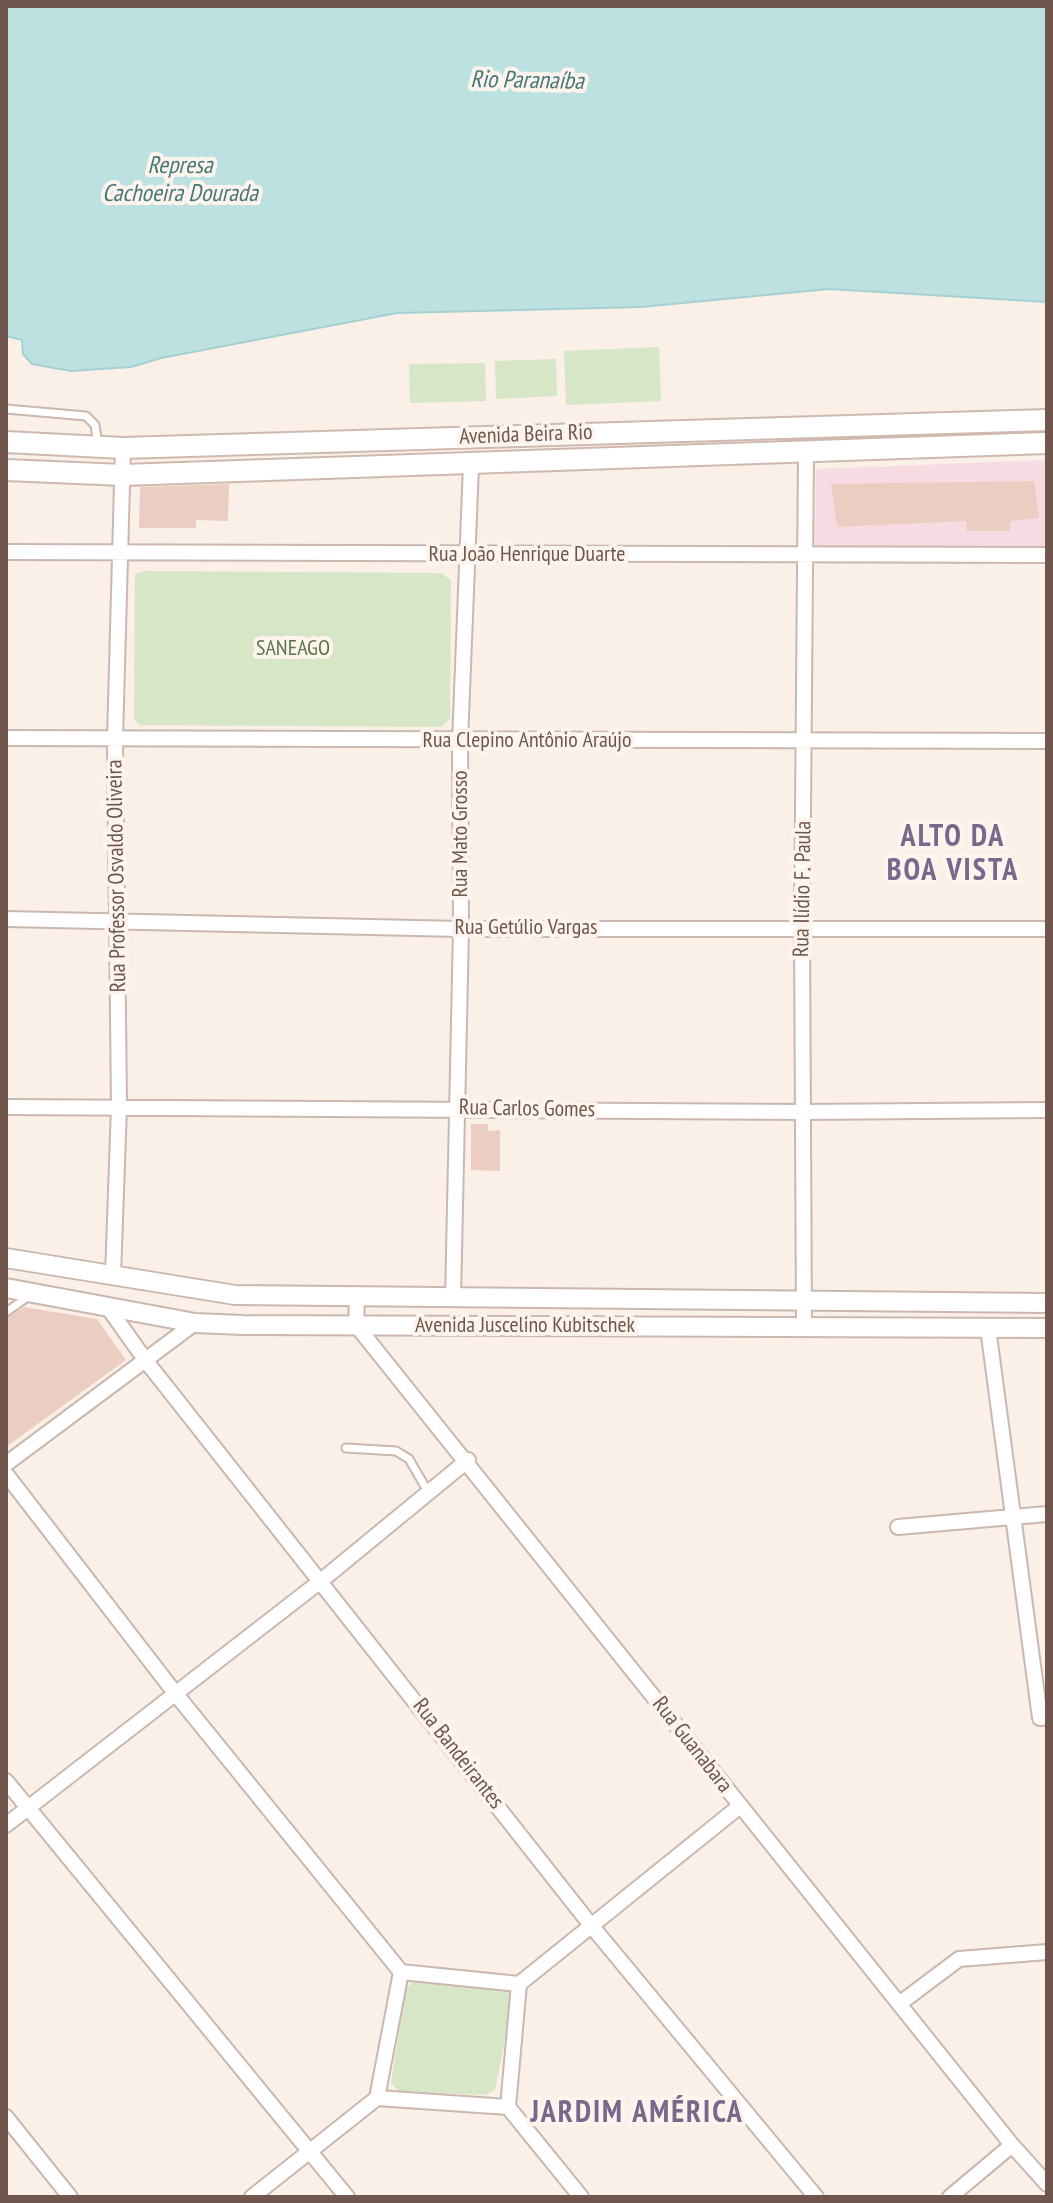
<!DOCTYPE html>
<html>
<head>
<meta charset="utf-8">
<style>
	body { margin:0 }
	#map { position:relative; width:1053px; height:2203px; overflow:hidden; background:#faf0e7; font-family:"PT Sans Narrow",sans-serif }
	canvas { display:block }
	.frame { position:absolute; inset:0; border:8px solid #71564e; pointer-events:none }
</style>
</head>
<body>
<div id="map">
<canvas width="1053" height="2203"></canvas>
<div class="frame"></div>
</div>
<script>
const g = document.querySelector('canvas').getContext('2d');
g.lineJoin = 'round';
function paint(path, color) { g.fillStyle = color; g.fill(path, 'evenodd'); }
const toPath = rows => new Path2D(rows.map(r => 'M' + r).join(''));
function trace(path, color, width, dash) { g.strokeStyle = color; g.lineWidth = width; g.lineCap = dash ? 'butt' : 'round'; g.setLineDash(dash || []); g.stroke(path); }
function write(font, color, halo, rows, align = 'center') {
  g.font = font + ' "PT Sans Narrow",sans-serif'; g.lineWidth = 8; g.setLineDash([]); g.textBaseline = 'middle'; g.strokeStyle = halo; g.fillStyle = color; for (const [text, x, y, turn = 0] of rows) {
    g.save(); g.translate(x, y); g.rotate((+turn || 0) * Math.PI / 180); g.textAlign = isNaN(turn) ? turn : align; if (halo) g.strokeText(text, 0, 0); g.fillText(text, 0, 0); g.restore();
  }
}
paint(toPath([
	[1047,460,1047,547,815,548,816,469]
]), '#f7dbe2');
paint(toPath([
	[659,347,661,401,566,405,564,351],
	[556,359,557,396,496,399,495,361],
	[485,363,486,401,410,403,409,364],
	[145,571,441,573,451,580,450,718,442,727,139,725,134,718,135,574],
	[412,1982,507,1990,513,1998,495,2090,485,2095,398,2091,391,2083,406,1989]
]), '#d7e6c7');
const water = toPath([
	[6,6,1047,6,1047,302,829,289,641,307,397,313,161,358,131,367,71,371,32,364,23,354,22,340,6,336,6,6]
]);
paint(water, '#bde0e1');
trace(water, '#a5d0d2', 2);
paint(toPath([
	[1034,481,1039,518,1010,521,1010,531,967,531,966,521,837,527,831,484],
	[229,484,228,521,196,520,196,528,139,528,140,487],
	[471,1124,488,1124,488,1131,500,1130,500,1171,471,1170],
	[24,1307,97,1319,126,1360,6,1447,6,1318]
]), '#eccdc1');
const service = toPath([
	[6,409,86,416,95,425,98,445],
	[6,1312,29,1296],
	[346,1448,396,1451,409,1459,427,1490]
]);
const minor = toPath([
	[6,552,1047,555],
	[6,738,1047,741],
	[6,919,461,929,1047,929],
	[6,1107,802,1112,1047,1110],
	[113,1276,119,1107,115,739,123,448],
	[357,1298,356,1325,1012,2145,1047,2184],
	[453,1299,461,929,460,742,471,465],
	[107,1306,146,1361,590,1924,816,2197],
	[804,1327,802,928,806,452],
	[988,1328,1040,1718,1047,1717],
	[6,1464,195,1323],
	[6,1474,175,1693,401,1972],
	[898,1527,1047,1514],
	[6,1781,347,2197],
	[6,1825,322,1580,468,1460],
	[401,1972,519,1984,508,2107,377,2098,401,1972],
	[519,1984,740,1806],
	[899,2004,959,1959,1047,1952],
	[508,2107,581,2197],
	[6,2117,70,2197],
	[252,2197,377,2098],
	[950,2197,1012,2145]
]);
const tertiary = toPath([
	[6,1258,235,1295,1047,1303],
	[6,1288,195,1323,243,1325,1047,1328]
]);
const secondary = toPath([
	[6,442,123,448,1047,420],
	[6,470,123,475,1047,443]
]);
trace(service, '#cbb7ae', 11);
trace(minor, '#cbb7ae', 18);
trace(tertiary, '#cbb7ae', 22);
trace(secondary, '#cfb9af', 24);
trace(service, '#fff', 7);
trace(minor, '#fff', 14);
trace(tertiary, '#fff', 18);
trace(secondary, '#fff', 20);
write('22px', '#71564e', '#fdf5ed', [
	["Avenida Beira Rio",526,435,-2],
	["Rua João Henrique Duarte",527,555],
	["Rua Clepino Antônio Araújo",527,741],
	["Rua Mato Grosso",461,834,-90],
	["Rua Professor Osvaldo Oliveira",117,876,-91],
	["Rua Ilídio F. Paula",803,889,-89],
	["Rua Getúlio Vargas",526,928],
	["Rua Carlos Gomes",527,1109,1],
	["Avenida Juscelino Kubitschek",525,1326],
	["Rua Guanabara",692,1745,52],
	["Rua Bandeirantes",458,1754,52]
]);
write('22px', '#5a7547', '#fdf5ed', [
	["SANEAGO",293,649]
]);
write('italic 24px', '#47787b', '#fdf5ed', [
	["Rio Paranaíba",527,81,1],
	["Represa",180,166],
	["Cachoeira Dourada",180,194]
]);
g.letterSpacing = '2px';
write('bold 30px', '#7b668c', '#fdf5ed', [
	["ALTO DA",953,837],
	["BOA VISTA",953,871],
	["JARDIM AMÉRICA",637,2113]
]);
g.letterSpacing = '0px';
</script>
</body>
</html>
